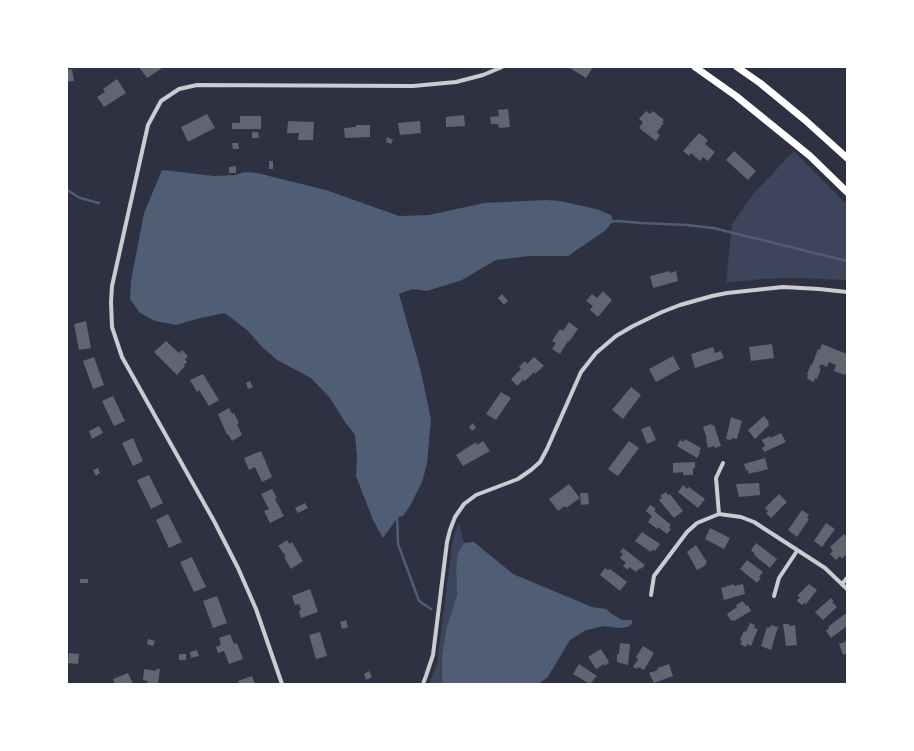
<!DOCTYPE html>
<html>
<head>
<meta charset="utf-8">
<style>
	body { margin:0 }
	#map { position:relative; width:914px; height:751px; overflow:hidden; background:#2d3142; font-family:"Source Sans 3",sans-serif }
	canvas { display:block }
	.frame { position:absolute; inset:0; border:68px solid #fff; pointer-events:none }
</style>
</head>
<body>
<div id="map">
<canvas width="914" height="751"></canvas>
<div class="frame"></div>
</div>
<script>
const g = document.querySelector('canvas').getContext('2d');
g.lineJoin = 'round';
function paint(path, color) { g.fillStyle = color; g.fill(path, 'evenodd'); }
const toPath = rows => new Path2D(rows.map(r => 'M' + r).join(''));
function trace(path, color, width, dash) { g.strokeStyle = color; g.lineWidth = width; g.lineCap = dash ? 'butt' : 'round'; g.setLineDash(dash || []); g.stroke(path); }
paint(toPath([
	[794,151,847,205,847,280,796,278,761,279,726,283,732,224,754,193],
	[459,522,464,543,458,553,456,569,457,595,446,630,442,656,442,684,429,684,437,664,452,545,455,532]
]), '#3c4559');
paint(toPath([
	[162,170,214,176,235,175,245,172,257,173,326,190,399,216,429,215,484,203,545,200,560,201,596,209,611,215,613,221,606,230,568,256,529,256,496,260,462,280,427,291,413,289,399,294,420,368,431,419,427,464,422,482,410,506,403,516,398,517,383,538,373,520,356,476,357,456,355,435,345,422,330,398,311,378,277,360,261,346,248,331,225,313,200,318,176,325,155,321,140,313,130,299,131,281,144,213],
	[474,542,513,574,592,607,606,609,612,614,622,620,632,620,632,624,628,627,621,628,604,626,586,630,570,640,547,678,541,682,540,684,442,684,442,656,446,630,457,595,456,569,458,553,464,543]
]), '#4f5d75');
trace(toPath([
	[67,190,80,198,99,203],
	[610,222,617,221,642,223,687,225,713,228,847,261],
	[397,515,398,544,419,601,431,609]
]), '#4f5d75', 2.5);
paint(toPath([
	[139,67,164,67,147,78],
	[568,67,593,67,586,78],
	[72,69,74,81,67,82,67,70],
	[117,79,126,93,104,107,97,97,105,92,103,89],
	[508,109,510,127,499,128,498,124,491,124,490,117,499,116,498,110],
	[646,111,650,114,653,111,664,120,662,122,664,123,657,132,660,135,656,141,639,128,643,122,639,119],
	[207,114,215,128,188,142,181,127],
	[464,115,465,126,446,127,446,117],
	[240,116,261,116,261,129,232,129,232,123,240,123],
	[288,121,314,122,313,140,298,140,299,133,287,133],
	[420,121,421,133,400,135,398,123],
	[356,125,370,125,370,137,345,138,344,128,356,127],
	[252,132,258,132,259,138,252,138],
	[699,133,708,140,705,144,715,152,708,161,703,157,700,161,691,153,689,156,683,151],
	[387,137,393,140,391,144,386,142],
	[232,143,238,143,239,149,233,149],
	[734,151,756,171,748,180,726,160],
	[269,161,273,161,273,169,269,169],
	[236,166,236,173,229,173,229,167],
	[670,271,670,273,676,271,678,281,653,288,650,276],
	[603,291,612,300,598,317,590,310,593,306,586,301,592,294,597,298],
	[502,294,508,301,504,305,498,298],
	[86,321,91,348,79,350,74,324],
	[569,322,578,329,569,342,568,341,560,354,552,349,556,343,552,341,560,329,563,331],
	[166,341,179,353,182,350,188,356,185,359,187,362,184,365,185,366,177,375,154,352],
	[772,344,774,358,751,361,749,347],
	[822,344,847,354,847,370,845,375,834,371,836,365,829,362,827,367,821,364,819,368,821,369,817,379,815,378,814,382,807,379,808,375,807,374,811,364,812,365,818,349,820,350],
	[713,347,715,353,721,351,724,358,695,368,691,354],
	[673,356,680,369,656,382,649,369],
	[94,357,104,385,93,389,83,361],
	[534,357,544,366,535,374,534,372,525,381,523,380,517,386,511,379,521,369,519,367,525,361,527,364],
	[203,374,219,400,209,406,199,390,197,392,190,380],
	[250,381,253,387,248,389,246,383],
	[631,387,641,395,623,419,612,410],
	[501,392,511,398,496,420,486,414],
	[113,396,125,421,114,426,102,401],
	[229,408,232,414,234,413,239,423,237,424,242,435,232,441,228,434,227,435,218,414],
	[764,416,769,422,768,423,769,425,755,439,748,430],
	[731,417,742,421,737,439,732,438,731,440,726,439],
	[473,423,476,428,472,431,469,427],
	[711,424,712,426,714,425,721,446,715,448,714,446,708,448,706,439,707,439,703,427],
	[99,426,103,433,92,439,89,431],
	[650,426,656,440,647,444,641,429],
	[781,433,786,442,764,452,762,448,765,446,762,440,770,436,770,438],
	[133,438,143,461,133,466,122,443],
	[685,439,701,448,699,452,700,453,697,458,677,446,680,440,683,442],
	[483,441,490,451,463,466,456,455,476,442,477,445],
	[629,441,639,448,618,476,608,469],
	[261,451,272,477,262,482,255,467,249,470,244,458],
	[765,458,768,469,754,473,754,472,749,474,748,470,746,471,744,464],
	[695,462,695,468,693,469,693,475,683,475,683,472,673,473,673,463],
	[98,468,100,473,96,476,93,470],
	[149,475,163,503,151,509,137,480],
	[759,483,760,495,739,497,736,484],
	[569,484,580,498,566,508,565,506,558,511,549,499],
	[683,485,687,489,689,487,705,499,698,508,678,492],
	[272,489,277,498,275,499,284,516,270,523,264,511,269,509,261,494],
	[666,492,668,495,670,494,683,511,674,518,659,500,662,498,660,496],
	[580,493,588,493,589,504,581,505],
	[779,494,787,502,771,518,766,513,768,511,765,508],
	[305,503,308,508,298,513,295,508],
	[650,505,656,509,654,511,671,525,669,528,671,529,667,534,658,527,657,529,648,522,652,516,646,511],
	[802,510,809,515,807,518,809,519,797,537,788,530],
	[168,514,182,542,169,548,156,520],
	[826,523,835,529,822,547,814,541],
	[710,528,730,538,724,549,705,539],
	[642,532,660,544,655,551,653,549,651,552,635,541],
	[844,534,847,537,847,553,842,559,840,556,836,560,830,554,833,551,830,547],
	[287,540,289,544,292,542,303,561,291,569,284,557,286,556,278,546],
	[756,543,777,559,770,568,754,555,755,554,751,550],
	[696,545,707,562,705,564,706,565,697,570,687,552],
	[623,548,645,565,641,569,640,568,636,572,629,567,628,570,623,566,626,563,620,558,623,554,620,552],
	[192,557,206,587,194,592,180,562],
	[747,560,763,572,759,577,761,578,757,583,740,569],
	[605,568,608,570,610,569,627,582,620,591,600,575],
	[80,579,88,579,88,583,80,583],
	[734,584,734,586,743,584,745,594,724,600,721,588],
	[809,584,817,590,806,604,804,603,802,605,797,601,800,597,797,596],
	[310,589,318,612,301,618,299,611,301,610,299,604,295,605,292,596],
	[217,596,227,623,213,628,203,601],
	[831,598,834,601,832,602,837,607,823,620,815,612],
	[743,601,746,606,748,605,751,611,734,621,733,620,731,621,727,614,737,607,736,605],
	[845,614,847,616,847,626,831,638,826,631,829,628,829,626],
	[346,620,348,627,342,629,340,622],
	[750,623,755,625,754,628,758,629,751,646,747,644,746,647,740,644,742,641,740,640,744,631,746,632],
	[783,624,789,624,789,626,795,625,797,645,786,646],
	[771,625,778,627,771,650,761,646,767,627,770,628],
	[320,632,327,656,316,659,309,635],
	[230,634,234,644,237,643,243,659,229,664,224,651,218,653,216,647,221,645,219,638],
	[148,639,155,641,153,646,147,644],
	[847,641,847,653,843,655,839,644],
	[620,643,630,644,628,665,617,662,617,654,619,654],
	[643,646,654,653,644,670,638,667,637,669,633,667,638,659,636,657],
	[601,649,609,662,605,666,604,664,596,669,588,657],
	[197,650,199,656,191,658,190,652],
	[69,653,79,654,78,664,68,663],
	[179,654,186,654,186,660,179,660],
	[579,664,597,676,590,684,573,674],
	[669,664,673,676,654,683,649,673,658,670,657,668],
	[144,669,156,671,156,669,160,669,158,684,147,683,148,681,143,680],
	[369,671,372,677,366,680,364,674],
	[128,673,133,684,115,684,113,679],
	[252,676,255,684,239,684,238,681]
]), '#626471');
trace(toPath([
	[719,514,716,478,723,463],
	[842,584,847,578],
	[651,595,654,576,687,532,697,523,719,514,741,517,754,522,825,568,847,589],
	[774,596,779,578,797,551],
	[282,684,256,609,238,568,214,521,122,357,112,327,111,302,112,286,148,125,161,101,179,89,197,85,413,86,456,82,483,75,502,67],
	[423,684,426,676,433,655,447,542,450,530,455,517,464,504,476,495,518,479,531,470,540,462,547,449,581,372,596,353,616,336,633,326,662,312,680,305,712,296,727,293,783,287,819,289,847,292]
]), '#caccd0', 4);
trace(toPath([
	[695,67,736,96,810,156,847,192],
	[737,67,760,83,805,120,847,158]
]), '#fff', 7);
</script>
</body>
</html>
